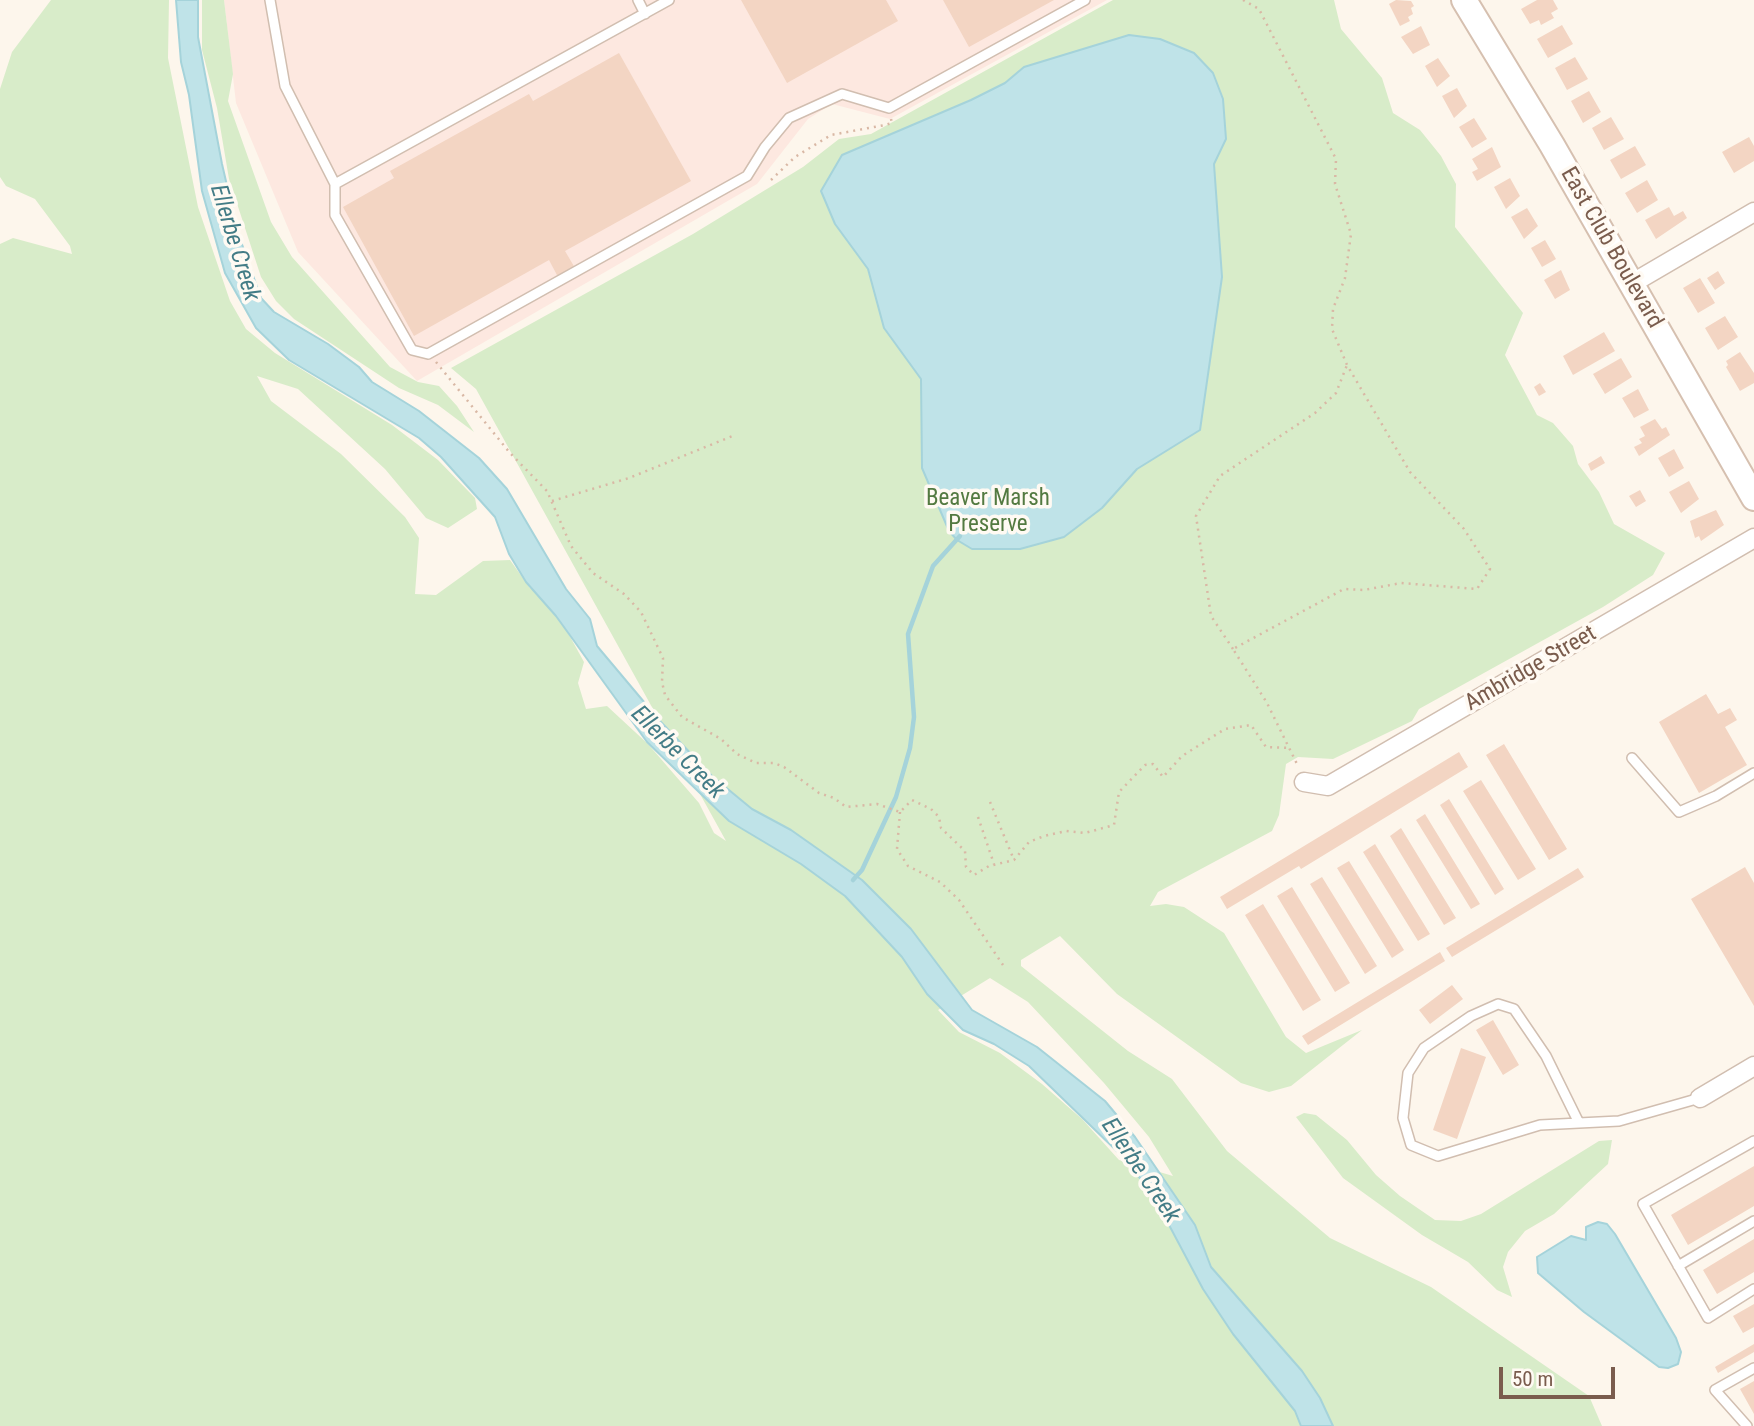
<!DOCTYPE html>
<html>
<head>
<meta charset="utf-8">
<style>
	body { margin:0 }
	#map { position:relative; width:1754px; height:1426px; overflow:hidden; background:#fdf6ec; font-family:"Roboto Condensed",sans-serif }
	canvas { display:block }
	.scale { position:absolute; left:1499px; top:1367px; width:116px; height:32px; box-sizing:border-box; border:4px solid #7a5c4d; border-top:0; padding-left:9px; font-size:21px; line-height:24px; white-space:nowrap; color:#7a5c4d; -webkit-text-stroke:5px #fffaf3; paint-order:stroke }
</style>
</head>
<body>
<div id="map">
<canvas width="1754" height="1426"></canvas>
<div class="scale">50 m</div>
</div>
<script>
const g = document.querySelector('canvas').getContext('2d');
g.lineJoin = 'round';
function paint(path, color) { g.fillStyle = color; g.fill(path, 'evenodd'); }
const toPath = rows => new Path2D(rows.map(r => 'M' + r).join(''));
function trace(path, color, width, dash) { g.strokeStyle = color; g.lineWidth = width; g.lineCap = dash ? 'butt' : 'round'; g.setLineDash(dash || []); g.stroke(path); }
function write(font, color, halo, rows, align = 'center') {
  g.font = font + ' "Roboto Condensed",sans-serif'; g.lineWidth = 7; g.setLineDash([]); g.textBaseline = 'middle'; g.strokeStyle = halo; g.fillStyle = color; for (const [text, x, y, turn = 0] of rows) {
    g.save(); g.translate(x, y); g.rotate((+turn || 0) * Math.PI / 180); g.textAlign = isNaN(turn) ? turn : align; if (halo) g.strokeText(text, 0, 0); g.fillText(text, 0, 0); g.restore();
  }
}
paint(toPath([
	[224,0,1107,0,890,119,832,104,808,119,757,184,417,381,298,252,236,103]
]), '#fde8e0');
paint(toPath([
	[51,0,169,0,168,58,198,207,230,301,246,329,275,353,392,425,438,460,475,498,477,509,448,528,426,518,385,469,298,389,257,376,271,401,341,454,405,517,419,538,415,594,436,595,483,561,510,560,530,588,551,602,584,662,578,683,586,709,607,706,648,744,699,803,714,833,726,841,476,389,451,368,693,234,803,167,839,139,871,134,1113,0,1334,0,1341,29,1382,78,1393,113,1420,130,1441,156,1456,184,1455,227,1523,313,1505,355,1537,415,1553,423,1573,446,1578,464,1599,492,1614,524,1665,553,1653,575,1603,607,1419,709,1412,721,1333,759,1298,757,1286,764,1279,815,1272,831,1158,892,1150,906,1166,904,1184,907,1224,933,1286,1037,1306,1053,1362,1030,1291,1086,1269,1092,1241,1083,1117,994,1060,936,1021,960,1021,966,1128,1051,1172,1079,1227,1151,1330,1238,1431,1287,1589,1396,1602,1426,0,1426,0,244,13,238,72,254,70,246,35,199,6,186,0,177,0,89,12,52],
	[990,978,1028,1002,1104,1083,1149,1137,1173,1176,1119,1160,1082,1119,1042,1084,1000,1053,959,1032,938,1010],
	[202,0,224,0,233,74,228,101,271,222,292,257,390,367,418,382,439,386,457,406,474,432,438,405,399,388,294,319,276,301,261,277,229,179,217,108,202,50],
	[1304,1113,1316,1115,1347,1140,1376,1175,1400,1196,1435,1220,1461,1221,1481,1214,1599,1141,1612,1140,1608,1164,1554,1214,1525,1231,1508,1252,1503,1267,1512,1297,1497,1290,1468,1262,1422,1235,1343,1178,1296,1117]
]), '#d8ecc9');
const water = toPath([
	[176,0,198,0,198,37,222,164,238,233,261,298,274,312,328,344,359,367,372,382,419,411,479,458,507,489,566,589,590,619,597,646,660,721,712,776,752,809,791,830,862,880,911,929,972,1010,1037,1047,1105,1101,1135,1137,1195,1225,1211,1267,1302,1371,1320,1398,1333,1426,1301,1426,1295,1411,1233,1334,1203,1289,1152,1193,1123,1157,1029,1066,994,1044,963,1030,927,994,902,957,845,896,801,864,729,821,647,742,556,616,526,582,509,554,495,517,441,457,419,438,289,360,256,328,225,273,202,191,189,95,181,62,176,0],
	[1129,35,1160,39,1194,53,1213,73,1223,99,1226,139,1214,164,1222,277,1200,430,1137,469,1102,508,1064,537,1020,549,972,549,957,540,949,531,922,468,921,379,884,328,868,269,835,224,821,191,842,155,971,100,1005,83,1024,67,1129,35],
	[1598,1222,1607,1224,1615,1234,1676,1338,1681,1352,1678,1364,1668,1368,1659,1367,1584,1312,1538,1273,1537,1257,1571,1236,1586,1240,1586,1227,1598,1222]
]);
paint(water, '#bfe3e8');
trace(water, '#a5d3da', 2);
trace(toPath([
	[853,880,862,870,896,797,910,748,914,717,908,634,933,566,960,536]
]), '#a5d3da', 4.5);
paint(toPath([
	[741,0,886,0,898,21,787,83],
	[943,0,1054,0,969,47],
	[1396,0,1411,1,1414,6,1411,8,1413,14,1408,17,1410,21,1400,26,1389,4],
	[1537,0,1553,0,1558,9,1551,13,1554,18,1541,25,1539,20,1530,24,1521,9],
	[1562,25,1573,44,1548,58,1537,39],
	[1421,26,1430,45,1413,54,1401,37],
	[619,53,691,181,565,251,575,268,558,277,549,260,414,336,343,207,394,178,390,171,529,94,533,101],
	[1575,57,1588,79,1567,90,1555,68],
	[1438,58,1450,76,1437,87,1425,66],
	[1457,88,1467,106,1454,118,1442,96],
	[1589,91,1601,112,1583,123,1571,101],
	[1611,117,1624,139,1604,150,1592,128],
	[1474,118,1487,139,1472,148,1459,127],
	[1749,137,1754,146,1754,161,1734,173,1722,152],
	[1635,146,1646,165,1621,179,1610,160],
	[1492,147,1501,167,1477,181,1472,172,1478,169,1472,159],
	[1510,178,1520,196,1506,209,1494,187],
	[1647,180,1658,200,1637,213,1625,193],
	[1669,207,1674,216,1683,211,1687,218,1656,239,1645,220],
	[1527,208,1538,226,1524,239,1511,217],
	[1545,240,1556,259,1542,267,1531,248],
	[1561,270,1570,290,1555,299,1544,280],
	[1718,271,1725,283,1715,290,1707,278],
	[1700,278,1715,303,1698,313,1683,288],
	[1725,316,1738,337,1718,350,1705,328],
	[1604,332,1615,351,1573,375,1563,356],
	[1740,352,1754,373,1754,383,1740,391,1726,367,1728,365,1726,361],
	[1621,358,1632,377,1605,394,1593,374],
	[1540,383,1546,392,1539,396,1534,387],
	[1638,389,1649,410,1634,418,1622,398],
	[1655,419,1662,429,1666,427,1670,435,1639,456,1634,447,1642,443,1639,439,1645,436,1640,427],
	[1674,449,1684,468,1669,477,1658,458],
	[1601,456,1605,463,1591,471,1588,464],
	[1689,481,1699,499,1681,513,1669,492],
	[1640,490,1646,501,1636,507,1629,496],
	[1716,510,1724,525,1701,541,1699,536,1695,538,1690,521],
	[1706,694,1718,714,1730,708,1737,720,1725,727,1747,765,1699,793,1659,722],
	[1504,744,1567,849,1549,860,1486,755],
	[1459,752,1468,767,1301,869,1299,866,1227,909,1220,897],
	[1481,780,1536,869,1518,880,1463,791],
	[1449,799,1504,889,1495,895,1440,805],
	[1425,814,1480,904,1471,909,1416,820],
	[1401,828,1456,918,1444,925,1390,836],
	[1375,844,1430,934,1418,941,1363,852],
	[1349,861,1404,950,1392,958,1337,868],
	[1745,867,1754,883,1754,1006,1691,899],
	[1578,868,1584,877,1452,957,1446,948],
	[1322,877,1377,966,1365,974,1310,884],
	[1292,887,1350,983,1335,992,1277,896],
	[1263,904,1321,1000,1303,1011,1245,915],
	[1440,952,1445,961,1308,1045,1302,1036],
	[1452,985,1463,999,1430,1024,1419,1010],
	[1493,1020,1519,1065,1503,1075,1476,1030],
	[1461,1048,1486,1057,1457,1139,1433,1130],
	[1754,1166,1754,1206,1688,1245,1671,1215],
	[1754,1239,1754,1272,1717,1294,1703,1270],
	[1754,1304,1754,1327,1743,1333,1733,1316],
	[1754,1344,1754,1352,1718,1373,1715,1367],
	[1754,1381,1754,1414,1740,1389]
]), '#f3d5c3');
const lane = toPath([
	[270,0,285,86,335,184,669,0],
	[638,0,645,14],
	[335,184,335,215,412,350,428,354,747,176,765,147,789,118,842,94,889,108,1085,0],
	[1632,758,1679,812,1716,796,1754,773],
	[1579,1123,1546,1056,1514,1009,1498,1004,1471,1016,1424,1048,1408,1073,1403,1118,1411,1145,1438,1156,1540,1125,1579,1123,1619,1121,1700,1098],
	[1754,1141,1643,1204,1708,1318,1754,1289],
	[1678,1266,1754,1221],
	[1747,1426,1715,1390,1754,1368]
]);
const street = toPath([
	[1631,284,1754,212],
	[1304,782,1328,786,1754,538],
	[1700,1098,1754,1066]
]);
const secondary = toPath([
	[1464,0,1552,145,1754,498]
]);
trace(lane, '#d1beb0', 12);
trace(street, '#d1beb0', 21);
trace(secondary, '#d6c0b0', 28);
trace(toPath([
	[1243,0,1259,9,1336,159,1335,184,1351,234,1345,278,1333,309,1332,329,1347,365,1410,472,1464,529,1490,569,1477,589,1401,583,1364,590,1344,589,1233,649,1267,703,1298,766],
	[771,180,795,157,831,135,885,125,892,123,891,119],
	[436,362,510,453,547,491,571,546,593,573,624,594,641,612,663,658,662,682,665,695,682,717,721,739,737,754,756,763,774,763,784,767,819,793,834,798,846,807,877,804,900,812,912,800,931,809,939,817,941,828,965,851,966,867,974,875,989,866,1014,860,1029,842,1044,836,1066,831,1085,833,1114,825,1119,792,1145,765,1153,764,1163,777,1182,756,1225,729,1251,725,1266,747,1291,748],
	[552,501,629,478,735,435],
	[1233,649,1211,616,1196,516,1220,476,1315,413,1336,393,1347,365],
	[990,802,1014,860],
	[900,812,897,849,908,866,940,882,959,900,1003,965],
	[978,817,994,864]
]), '#d9b8a5', 2.5, [2, 5]);
trace(lane, '#fff', 9);
trace(street, '#fff', 18);
trace(secondary, '#fff', 24);
write('23px', '#7a5c4d', '#fffaf3', [
	["East Club Boulevard",1611,248,60],
	["Ambridge Street",1531,669,-30]
]);
write('23px', '#537a41', '#fffaf3', [
	["Beaver Marsh",988,499],
	["Preserve",988,525]
]);
write('italic 24px', '#437c86', '#fffaf3', [
	["Ellerbe Creek",234,243,73],
	["Ellerbe Creek",677,753,45],
	["Ellerbe Creek",1140,1171,56]
]);
</script>
</body>
</html>
